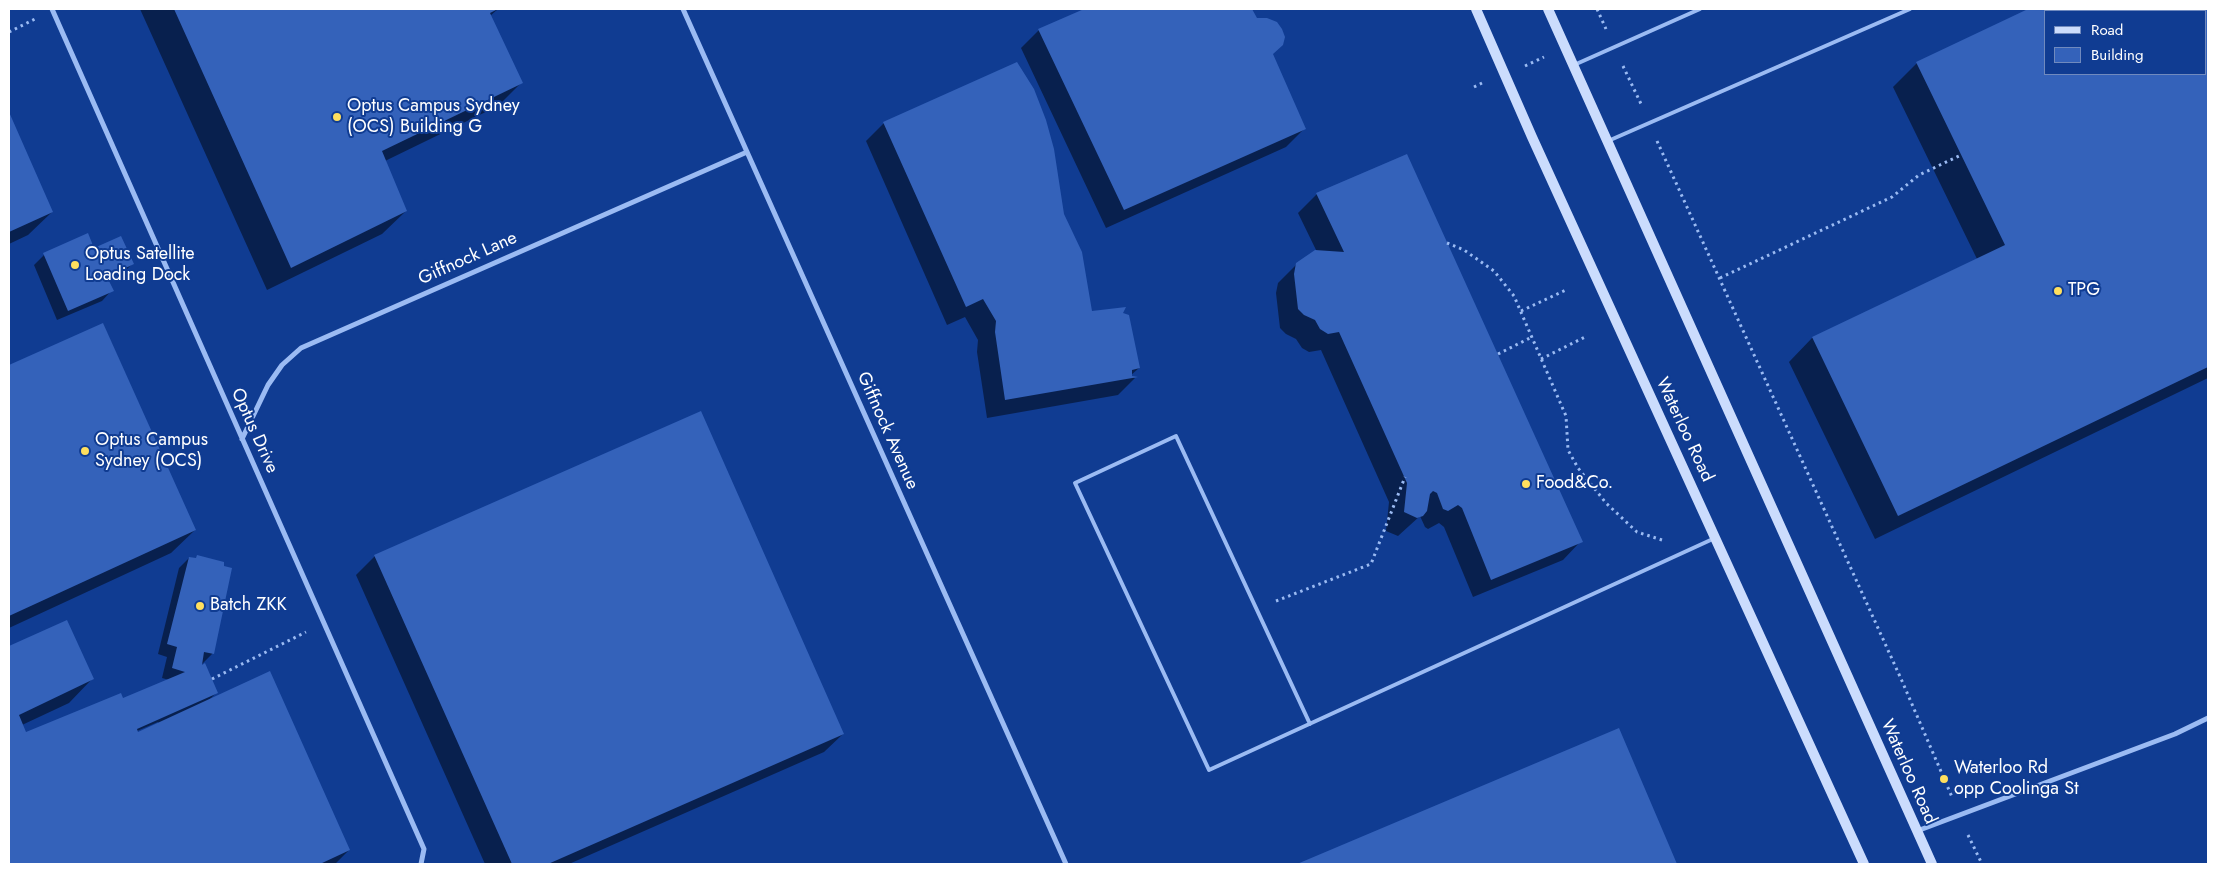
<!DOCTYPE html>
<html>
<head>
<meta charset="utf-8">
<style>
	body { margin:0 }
	#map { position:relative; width:2217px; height:873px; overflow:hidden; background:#103c92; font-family:Jost,sans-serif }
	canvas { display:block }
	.frame { position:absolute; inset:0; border:10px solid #fff; pointer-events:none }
	.legend { position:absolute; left:2044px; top:10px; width:162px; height:65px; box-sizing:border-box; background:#103c92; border:1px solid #708abe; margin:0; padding:6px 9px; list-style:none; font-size:15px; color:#fff }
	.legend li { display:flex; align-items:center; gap:10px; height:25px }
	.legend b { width:25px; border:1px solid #708abe }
</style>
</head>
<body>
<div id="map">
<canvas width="2217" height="873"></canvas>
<div class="frame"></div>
<ul class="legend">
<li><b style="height:6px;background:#cbdcfd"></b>Road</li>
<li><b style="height:14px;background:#3462ba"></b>Building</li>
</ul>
</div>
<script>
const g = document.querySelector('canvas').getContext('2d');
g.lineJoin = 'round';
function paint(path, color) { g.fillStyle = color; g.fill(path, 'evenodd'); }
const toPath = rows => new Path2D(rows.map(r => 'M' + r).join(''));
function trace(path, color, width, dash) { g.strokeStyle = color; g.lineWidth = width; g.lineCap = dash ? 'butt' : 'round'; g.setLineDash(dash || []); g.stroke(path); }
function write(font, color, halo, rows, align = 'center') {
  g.font = font + ' Jost,sans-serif'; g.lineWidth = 4; g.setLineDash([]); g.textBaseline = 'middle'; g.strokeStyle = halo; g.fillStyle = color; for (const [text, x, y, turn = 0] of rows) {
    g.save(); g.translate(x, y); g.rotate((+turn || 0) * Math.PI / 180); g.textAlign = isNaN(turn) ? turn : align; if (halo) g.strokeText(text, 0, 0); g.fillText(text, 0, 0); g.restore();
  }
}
paint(toPath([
	[140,9,498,9,490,16,521,83,498,106,385,161,406,211,382,234,267,290],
	[1087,9,1251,9,1305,128,1286,147,1106,228,1021,48,1039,30],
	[2031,9,2208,9,2208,378,1875,539,1789,362,1812,338,1977,259,1893,87,1917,63],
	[2046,11,2206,11,2206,74,2046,74],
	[9,115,52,212,28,235,9,244],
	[884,123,1063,214,1091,312,1121,314,1139,368,1130,376,1135,378,1118,395,987,418,977,352,978,340,965,317,947,325,866,141],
	[1317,194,1581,541,1563,560,1473,597,1444,527,1439,523,1428,529,1425,527,1420,516,1398,536,1386,531,1389,502,1321,350,1309,352,1302,348,1296,339,1286,334,1280,328,1276,293,1278,283,1297,264,1317,252,1298,213],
	[94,250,132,264,127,269,107,279,112,290,102,301,57,320,34,265,44,255],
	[103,324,195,530,171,553,9,628,9,366],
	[375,556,843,734,824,752,569,864,485,864,356,575],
	[189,558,231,569,212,654,199,667,216,693,208,701,349,850,335,864,9,864,9,647,67,622,92,679,69,703,22,725,25,733,123,701,169,680,162,678,167,657,158,654,179,568],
	[158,722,159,724,138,734,137,731],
	[1619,730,1676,864,1300,864]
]), '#0007');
paint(toPath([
	[174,9,498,9,490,13,523,83,382,151,407,211,291,268],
	[1084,9,1252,9,1257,18,1267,18,1277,22,1282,29,1285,37,1283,45,1273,54,1306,129,1124,210,1038,29],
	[2028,9,2208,9,2208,367,1898,516,1812,337,2005,245,1916,62],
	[2046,11,2206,11,2206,74,2046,74],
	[1017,62,1034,89,1046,120,1054,149,1064,214,1082,252,1092,311,1126,307,1123,313,1129,315,1140,368,1132,370,1132,376,1138,377,1005,400,995,332,996,321,983,299,966,307,883,122],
	[9,112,53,212,9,232],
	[1407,154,1583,542,1491,580,1462,508,1458,505,1448,511,1443,509,1437,493,1433,491,1430,494,1427,511,1423,516,1417,518,1404,512,1407,483,1339,332,1328,334,1320,329,1315,320,1304,315,1298,309,1294,274,1296,263,1315,250,1344,252,1316,193],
	[88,233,94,248,121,236,134,264,107,277,114,291,68,311,43,253],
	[103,323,196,530,9,616,9,365],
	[701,411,844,734,548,864,512,864,374,555],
	[197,555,224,562,224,566,232,568,214,654,204,652,202,665,205,663,218,693,137,729,138,732,270,671,350,850,320,864,9,864,9,646,67,620,94,679,19,715,26,732,121,693,123,698,185,672,172,668,177,647,167,644,189,557,196,558],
	[1619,728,1677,864,1297,864]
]), '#3462ba');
trace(toPath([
	[1597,9,1606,29],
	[9,32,35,19],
	[1525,66,1544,57],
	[1623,66,1642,106],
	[1474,87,1482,83],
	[1657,141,1902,681,1952,797],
	[1447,243,1464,250,1494,271,1514,296,1566,416,1568,450,1578,468,1606,503,1637,532,1662,540],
	[1720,278,1892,197,1919,175,1961,155],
	[1521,311,1566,290],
	[1498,354,1532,337],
	[1541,359,1587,336],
	[1276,601,1371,564,1405,477],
	[212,679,306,632],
	[1968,835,1982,864]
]), '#9bbbf3', 3, [2.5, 4]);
trace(toPath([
	[1574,65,1700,9],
	[1608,141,1910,9],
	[1310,724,1176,436,1075,483,1209,770,1715,538]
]), '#9bbbf3', 4);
trace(toPath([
	[52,9,424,849,421,864],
	[683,9,1066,864],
	[242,439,268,385,282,365,301,348,747,152],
	[1917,831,2175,734,2208,718]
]), '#9bbbf3', 5);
trace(toPath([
	[1476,9,1532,137,1864,864],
	[1548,9,1932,864]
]), '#cbdcfd', 10);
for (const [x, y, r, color] of [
	[337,117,5,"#ffdf5e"],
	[75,265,5,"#ffdf5e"],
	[2058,291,5,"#ffdf5e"],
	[85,451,5,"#ffdf5e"],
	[1526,484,5,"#ffdf5e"],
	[200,606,5,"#ffdf5e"],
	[1944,779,5,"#ffdf5e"]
]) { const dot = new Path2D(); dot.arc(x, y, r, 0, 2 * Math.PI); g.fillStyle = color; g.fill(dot); trace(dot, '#103c92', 2); }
write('18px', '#fff', '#103c92', [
	["Optus Campus Sydney",347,107],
	["(OCS) Building G",347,128],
	["Optus Satellite",85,255],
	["Loading Dock",85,276],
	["TPG",2068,291],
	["Optus Campus",95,441],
	["Sydney (OCS)",95,462],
	["Food&Co.",1536,484],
	["Batch ZKK",210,606],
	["Waterloo Rd",1954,769],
	["opp Coolinga St",1954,790]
], 'left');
write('18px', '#fff', '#103c92', [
	["Giffnock Lane",468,259,-24],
	["Waterloo Road",1684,430,65],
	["Optus Drive",254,431,66],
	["Giffnock Avenue",887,431,66],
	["Waterloo Road",1908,772,66]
]);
</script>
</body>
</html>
